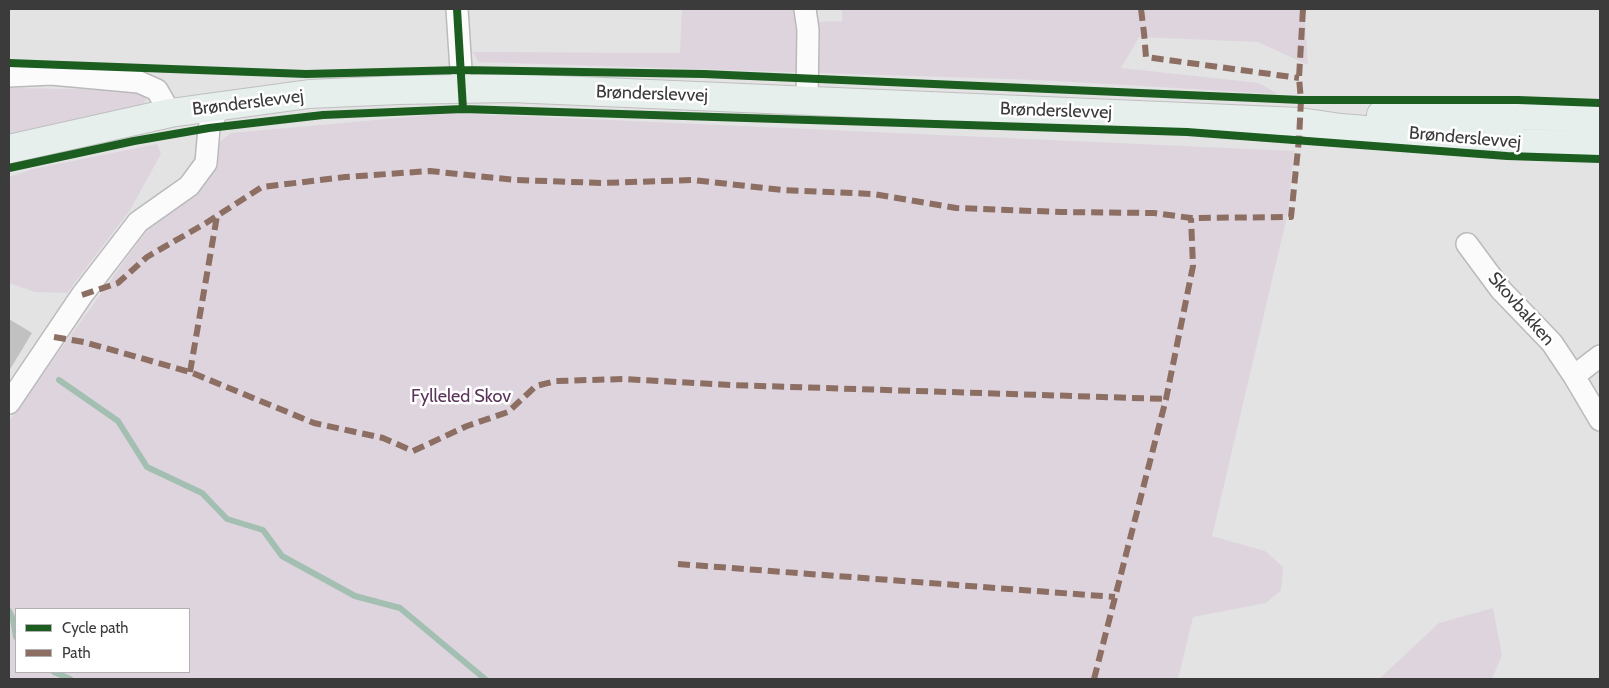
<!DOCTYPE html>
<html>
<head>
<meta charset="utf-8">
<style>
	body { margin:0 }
	#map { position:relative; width:1609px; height:688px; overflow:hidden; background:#e3e3e3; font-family:Cabin,sans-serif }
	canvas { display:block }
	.frame { position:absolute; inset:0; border:10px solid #3c3b3c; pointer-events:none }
	.legend { position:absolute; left:15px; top:608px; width:175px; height:65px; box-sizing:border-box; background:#fff; border:1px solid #b1b1b1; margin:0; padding:6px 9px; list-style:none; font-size:15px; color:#3c3b3c }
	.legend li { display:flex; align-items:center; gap:10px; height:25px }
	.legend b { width:25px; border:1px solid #b1b1b1 }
</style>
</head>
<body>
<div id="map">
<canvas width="1609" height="688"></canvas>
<div class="frame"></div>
<ul class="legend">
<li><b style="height:6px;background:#1b5e20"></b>Cycle path</li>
<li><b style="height:6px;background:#8d6e63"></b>Path</li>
</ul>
</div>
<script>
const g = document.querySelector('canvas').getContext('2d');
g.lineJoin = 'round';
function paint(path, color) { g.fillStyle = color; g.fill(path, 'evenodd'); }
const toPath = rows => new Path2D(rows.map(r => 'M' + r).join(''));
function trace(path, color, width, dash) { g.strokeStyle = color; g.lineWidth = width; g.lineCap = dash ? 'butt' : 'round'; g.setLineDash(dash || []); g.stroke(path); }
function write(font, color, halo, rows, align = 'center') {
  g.font = font + ' Cabin,sans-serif'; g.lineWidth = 5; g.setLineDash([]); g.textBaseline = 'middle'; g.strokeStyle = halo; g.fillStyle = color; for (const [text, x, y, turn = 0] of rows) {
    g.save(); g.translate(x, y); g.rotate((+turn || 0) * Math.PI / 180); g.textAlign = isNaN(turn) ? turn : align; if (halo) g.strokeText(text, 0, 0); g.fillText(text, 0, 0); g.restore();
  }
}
paint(toPath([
	[682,9,796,9,806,22,842,21,842,9,1304,9,1308,65,1258,42,1139,37,1121,68,1259,83,1278,94,1039,80,479,62,472,52,680,53],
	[9,88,140,90,144,93,146,100,143,104,138,107,70,121,9,137],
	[454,113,1294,151,1288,212,1212,536,1265,551,1283,567,1281,590,1266,603,1193,617,1178,679,9,679,9,421,149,227,218,143,231,133],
	[16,609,189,609,189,672,16,672],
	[157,144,161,154,130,210,67,293,35,292,9,283,9,177,33,169],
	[1493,608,1502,655,1492,679,1379,679,1439,623]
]), '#ded4de');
trace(toPath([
	[59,380,118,421,147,467,202,493,227,519,263,530,282,556,355,596,400,608,485,679],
	[9,611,13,619,16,637],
	[54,672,70,679]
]), '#a3bfb2', 6);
paint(toPath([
	[9,319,32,333,9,371]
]), '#c1c1c1');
const minor = toPath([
	[457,9,461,70],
	[805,9,808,30,807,101],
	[9,76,51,74,139,82,157,90,170,113],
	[1467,244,1501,290,1552,343,1574,376,1600,420],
	[1574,376,1600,356],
	[9,403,82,295,138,222,189,186,206,163,209,128,220,106]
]);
const major = toPath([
	[1381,115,1527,115,1600,118],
	[9,149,170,113,309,94,399,90,511,88,1300,122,1341,128,1522,143,1600,146]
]);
trace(minor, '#bababa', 24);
trace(major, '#bfbfbf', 30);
trace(minor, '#fbfbfb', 21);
trace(major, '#e6efec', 28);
trace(toPath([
	[1141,9,1144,33,1146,57,1299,78],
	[82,295,118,283,147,257,206,223,262,187,345,177,430,171,515,180,602,183,693,180,783,190,873,194,956,208,1060,212,1154,213,1191,218,1291,217,1299,139,1301,100,1299,78,1303,9],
	[54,337,84,342,190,372,314,423,383,438,413,451,467,426,508,412,536,386,556,381,624,379,731,385,1166,399],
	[190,372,217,216],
	[678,564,1115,597],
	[1094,679,1166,399,1193,266,1191,218]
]), '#8d6e63', 6, [12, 6]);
trace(toPath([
	[457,9,463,109],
	[9,63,306,74,461,70,704,74,1301,100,1518,100,1600,103],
	[9,168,134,141,209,128,323,115,463,109,1187,132,1507,156,1600,159]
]), '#1b5e20', 8);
write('18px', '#3c3b3c', '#fff', [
	["Brønderslevvej",652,94,2],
	["Brønderslevvej",248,103,-7],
	["Brønderslevvej",1056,111,2],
	["Brønderslevvej",1465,138,5],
	["Skovbakken",1521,309,49]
]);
write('18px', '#5b345b', '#fff', [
	["Fylleled Skov",461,397]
]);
</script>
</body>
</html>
